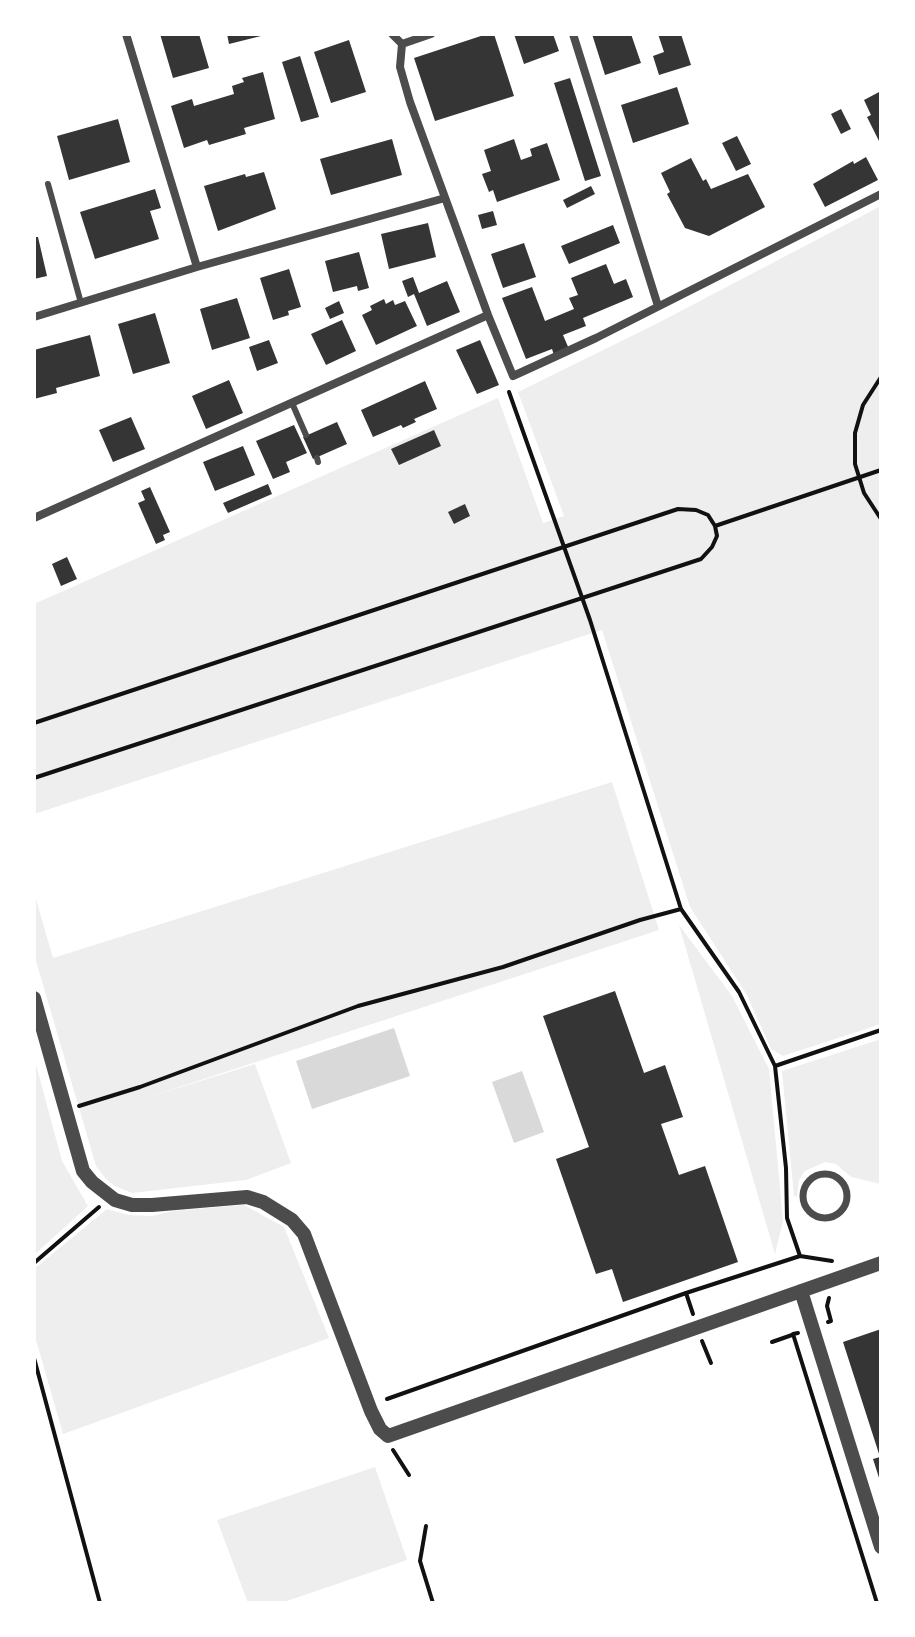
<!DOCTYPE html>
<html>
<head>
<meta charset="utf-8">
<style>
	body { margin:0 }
	#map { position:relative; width:915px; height:1637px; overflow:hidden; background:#fff; font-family:Barlow,sans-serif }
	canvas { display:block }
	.frame { position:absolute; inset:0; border:36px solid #fff; pointer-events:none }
</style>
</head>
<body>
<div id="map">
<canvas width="915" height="1637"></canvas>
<div class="frame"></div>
</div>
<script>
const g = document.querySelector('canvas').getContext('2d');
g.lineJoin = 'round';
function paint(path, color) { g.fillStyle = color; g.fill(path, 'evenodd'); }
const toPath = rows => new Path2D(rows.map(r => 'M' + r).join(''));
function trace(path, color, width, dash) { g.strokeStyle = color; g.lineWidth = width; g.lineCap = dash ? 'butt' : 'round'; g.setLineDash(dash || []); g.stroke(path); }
paint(toPath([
	[881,206,881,1024,783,1056,771,1049,747,995,690,907,602,630,34,814,34,604,498,398,543,523,564,516,518,392,658,323],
	[612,782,659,930,143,1099,255,1064,291,1163,246,1180,132,1193,115,1186,106,1179,96,1166,34,954,34,892,53,958],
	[679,925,732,996,769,1069,783,1221,775,1254],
	[881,1039,881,1184,851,1177,836,1164,825,1162,805,1171,799,1180,797,1197,794,1196,782,1071],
	[34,1057,62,1161,88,1206,34,1255],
	[244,1205,284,1227,329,1338,63,1434,34,1333,34,1269,107,1209,129,1215,152,1216,173,1211],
	[375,1467,407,1560,281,1603,248,1603,217,1520]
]), '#eee');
paint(toPath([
	[394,1028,410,1076,312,1109,296,1061],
	[522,1071,544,1132,514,1143,492,1082]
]), '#d9d9d9');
paint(toPath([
	[160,34,199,34,209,68,173,78],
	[227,34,265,34,265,35,229,44],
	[487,34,494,34,514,96,435,121,414,58],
	[514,34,553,34,559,51,524,64],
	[592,34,631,34,641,63,605,75],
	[658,34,681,34,691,65,659,75,653,56,664,52],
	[349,40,366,92,331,103,314,52],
	[300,56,319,117,301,122,282,62],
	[263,72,275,119,244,128,246,134,209,145,207,140,184,148,171,106,192,99,194,106,234,94,232,86,244,82,242,78],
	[570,78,601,176,585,181,554,83],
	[677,87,689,124,633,143,621,105],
	[881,91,881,145,867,117,871,115,864,100],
	[841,109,851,129,841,134,831,114],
	[118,119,130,162,69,180,57,136],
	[737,136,751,164,736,171,722,143],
	[392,139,402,175,331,195,320,159],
	[514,139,521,160,532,156,530,149,547,143,560,180,497,202,493,190,489,192,482,174,491,171,484,150],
	[866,157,878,180,825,207,813,184,853,161,854,164],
	[691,158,703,181,706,179,711,189,748,174,765,207,709,236,685,228,667,194,670,192,661,173],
	[264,172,276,209,218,231,204,186,245,174,246,177],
	[591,186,595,194,567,208,563,200],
	[155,189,161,208,150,211,159,239,95,259,80,212],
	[493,211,497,225,482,229,478,215],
	[428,223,436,257,389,269,381,234],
	[613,225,620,243,569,264,561,246],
	[34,237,38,237,47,276,34,279],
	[524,243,536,277,503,288,491,254],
	[359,252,369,288,358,291,357,286,333,292,325,261],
	[606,264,614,284,626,279,633,297,583,318,586,326,563,335,569,349,554,355,552,349,526,359,502,298,532,287,545,321,574,309,569,298,578,295,571,278],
	[289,269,301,307,288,311,289,315,273,320,260,278],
	[413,277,419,293,447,281,460,312,427,326,414,294,408,297,402,281],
	[237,298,250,338,212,350,200,309],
	[384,299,386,304,393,300,395,305,405,301,417,326,376,345,362,315,372,310,370,306],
	[339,301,344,313,330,319,325,308],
	[155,313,170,363,133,374,118,324],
	[342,320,356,351,326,365,311,334],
	[90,335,100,376,56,388,57,393,34,399,34,350],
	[269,340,278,363,257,371,249,347],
	[480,340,499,385,477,394,456,350],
	[229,380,243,413,206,429,192,396],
	[425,381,437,409,414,419,416,422,403,428,401,425,373,437,361,410],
	[131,417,145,449,113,462,99,430],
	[337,422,347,444,313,459,303,437],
	[294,425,307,453,286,462,290,472,273,479,256,441],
	[434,430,441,446,399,465,391,449],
	[243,446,255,475,215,491,203,462],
	[268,484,272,494,228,513,223,503],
	[150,487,170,532,163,535,165,540,156,544,138,503,145,500,141,491],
	[465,504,470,516,454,524,448,512],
	[67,557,77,579,61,586,52,564],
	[615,991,644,1073,665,1065,683,1117,661,1124,679,1175,705,1166,738,1262,623,1302,612,1269,596,1274,556,1159,589,1147,543,1016],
	[881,1329,881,1481,880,1481,873,1459,880,1457,843,1342]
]), '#353535');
trace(toPath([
	[881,377,863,405,855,433,855,464,864,493,881,519],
	[509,392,590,620,681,909,739,992,775,1066,786,1168,787,1218,800,1256,832,1261],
	[715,526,881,470],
	[34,723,678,509,696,510,708,515,715,526,717,536,712,547,701,559,34,778],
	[775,1066,881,1030],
	[79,1106,140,1087,358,1006,503,967,640,920,681,909],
	[34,1263,99,1207],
	[686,1293,693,1314],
	[828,1322,831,1321,827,1306,829,1298],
	[798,1333,793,1334,877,1603],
	[702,1341,711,1363],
	[772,1342,792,1335],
	[34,1358,100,1603],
	[387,1399,686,1293,800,1256],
	[393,1450,409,1475],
	[426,1526,420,1561,433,1603]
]), '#111', 4);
trace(toPath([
	[48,184,81,303],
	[292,403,306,435],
	[317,458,318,462]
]), '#4c4c4c', 6);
trace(toPath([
	'803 1196a22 22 0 1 1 44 0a22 22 0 1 1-44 0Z'
]), '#4c4c4c', 7);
trace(toPath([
	[126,34,197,267],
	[392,34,402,44],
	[573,34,658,306],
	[402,44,400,67,410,102,488,315,513,376,596,338,881,194],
	[402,44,431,34],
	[34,317,197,267,445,198],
	[34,518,488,315]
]), '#4c4c4c', 8);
trace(toPath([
	[34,998,83,1171,92,1182,115,1200,132,1205,152,1205,247,1197,263,1202,292,1220,304,1234,371,1411,380,1429,388,1436,881,1263],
	[801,1291,881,1547]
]), '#4c4c4c', 14);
</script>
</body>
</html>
